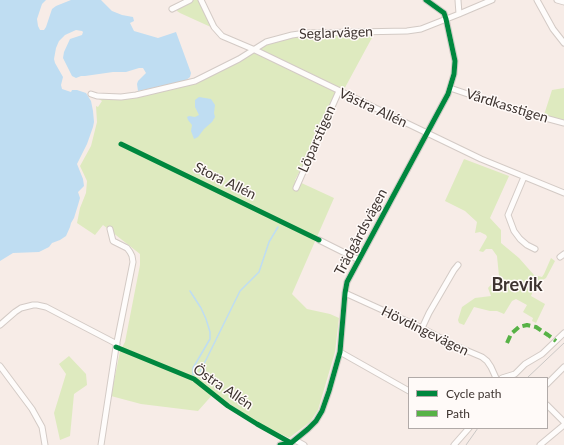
<!DOCTYPE html>
<html>
<head>
<meta charset="utf-8">
<style>
	body { margin:0 }
	#map { position:relative; width:564px; height:445px; overflow:hidden; background:#f7ece7; font-family:Lato,sans-serif }
	canvas { display:block }
	.legend { position:absolute; left:408px; top:377px; width:140px; height:52px; box-sizing:border-box; background:#fffaf8; border:1px solid #b1aaa8; margin:0; padding:5px 7px; list-style:none; font-size:12px; color:#3d332f }
	.legend li { display:flex; align-items:center; gap:8px; height:20px }
	.legend b { width:20px; border:1px solid #b1aaa8 }
</style>
</head>
<body>
<div id="map">
<canvas width="564" height="445"></canvas>
<ul class="legend">
<li><b style="height:5px;background:#00873e"></b>Cycle path</li>
<li><b style="height:5px;background:#57b246"></b>Path</li>
</ul>
</div>
<script>
const g = document.querySelector('canvas').getContext('2d');
g.lineJoin = 'round';
function paint(path, color) { g.fillStyle = color; g.fill(path, 'evenodd'); }
const toPath = rows => new Path2D(rows.map(r => 'M' + r).join(''));
function trace(path, color, width, dash) { g.strokeStyle = color; g.lineWidth = width; g.lineCap = dash ? 'butt' : 'round'; g.setLineDash(dash || []); g.stroke(path); }
function write(font, color, halo, rows, align = 'center') {
  g.font = font + ' Lato,sans-serif'; g.lineWidth = 3; g.setLineDash([]); g.textBaseline = 'middle'; g.strokeStyle = halo; g.fillStyle = color; for (const [text, x, y, turn = 0] of rows) {
    g.save(); g.translate(x, y); g.rotate((+turn || 0) * Math.PI / 180); g.textAlign = isNaN(turn) ? turn : align; if (halo) g.strokeText(text, 0, 0); g.fillText(text, 0, 0); g.restore();
  }
}
paint(toPath([
	[193,0,198,0,199,1,213,28,180,13,177,11,178,7],
	[374,34,295,180,334,198,292,294,307,309,330,314,339,318,335,352,318,410,310,422,289,438,256,422,214,393,198,411,141,404,111,396,120,351,125,342,140,265,140,254,103,225,95,235,77,223,80,208,86,193,87,181,80,166,91,146,97,122,96,106,98,107,102,101,99,99,100,98,131,99,191,85,213,75,240,61,266,44,289,38,308,35],
	[564,88,564,121,544,115,552,90],
	[464,159,509,176,490,218,501,230,501,243,519,258,534,275,542,277,544,274,551,258,555,261,546,278,536,284,531,296,545,304,536,323,532,321,533,318,523,312,527,305,516,299,512,301,504,314,497,311,490,311,474,307,464,325,459,323,458,320,462,307,475,298,491,296,488,288,499,276,497,256,492,249,486,249,483,252,479,251,487,237,486,235,480,232,475,233,477,222,465,211,445,201],
	[69,356,86,374,87,385,74,394,70,436,60,440,54,413,66,374,59,364]
]), '#deeabf');
paint(toPath([
	[0,0,46,0,42,4,37,19,38,26,40,30,44,30,46,27,52,9,56,6,71,0,101,0,112,11,122,15,133,17,134,21,130,23,134,31,158,38,176,32,191,73,190,77,185,81,138,91,137,84,138,81,146,73,143,68,139,68,126,72,113,72,85,76,81,76,76,78,72,76,63,58,64,52,70,39,82,35,83,32,82,31,76,30,65,35,59,41,56,48,54,59,55,63,63,77,61,85,62,89,71,92,72,90,77,90,86,93,91,101,93,111,94,122,93,127,87,144,77,164,83,179,84,186,78,192,80,198,78,205,74,218,71,223,70,227,66,236,60,240,52,243,49,247,39,252,13,253,0,261],
	[199,97,211,99,215,105,214,113,215,117,212,122,204,129,198,137,194,139,191,131,192,125,188,120,187,117,189,116,195,117,199,115,195,107,195,100]
]), '#bfddf2');
trace(toPath([
	[190,291,201,308,206,319,210,332,210,339,193,368,193,375],
	[200,372,240,291,259,272,269,242,278,227]
]), '#bfddf2', 1.5);
const minor = toPath([
	[201,0,214,27,222,36,255,50,481,159,564,193],
	[458,0,459,14],
	[537,0,553,29,564,43],
	[557,0,564,2],
	[172,9,190,0],
	[450,88,512,109,564,123],
	[91,94,97,96,121,97,136,95,195,81,239,59,266,42,292,35,306,33,407,31,421,29,459,14,492,0],
	[524,177,508,215,514,231,520,239,527,245,535,249],
	[296,188,339,91],
	[319,240,359,260],
	[560,257,564,254],
	[345,293,422,328,456,346,482,357,487,361,491,367,496,378],
	[0,325,15,312,21,308,33,305,37,305,46,307,117,344],
	[422,328,429,313,454,270,458,265],
	[340,352,409,391],
	[0,366,32,409,42,427,45,445],
	[502,378,515,374,525,364,542,354,564,333],
	[547,384,564,367],
	[547,405,564,422],
	[295,440,304,445],
	[101,445,116,347,133,262,132,256,130,252,127,248,113,241,110,229],
	[280,445,291,443,308,429,316,421,322,411,329,391,340,352,345,293,347,282,448,94,454,74,455,61,446,19,444,13,426,0],
	[454,445,469,428],
	[540,445,564,425]
]);
trace(minor, '#d3cac5', 7);
trace(minor, '#fefcfb', 5);
trace(toPath([
	[527,378,564,343],
	[466,445,478,428]
]), '#cac7c5', 1);
trace(toPath([
	[507,343,511,334,519,327,527,325,536,327,548,335,556,341]
]), '#57b246', 4, [8, 4]);
trace(toPath([
	[121,144,319,240],
	[116,347,194,379,228,406,257,424,291,443],
	[280,445,291,443,308,429,316,421,322,411,329,391,340,352,345,293,347,282,448,94,454,74,455,61,446,19,444,13,426,0]
]), '#00873e', 5);
write('14px', '#3d332f', '#fffaf8', [
	["Seglarvägen",336,33,-2],
	["Vårdkasstigen",507,106,17],
	["Västra Allén",373,108,25],
	["Löparstigen",317,139,-66],
	["Stora Allén",225,181,26],
	["Trädgårdsvägen",361,232,-62],
	["Hövdingevägen",425,331,26],
	["Östra Allén",223,387,34]
]);
write('bold 18px', '#3d332f', '#fffaf8', [
	["Brevik",517,285]
]);
</script>
</body>
</html>
